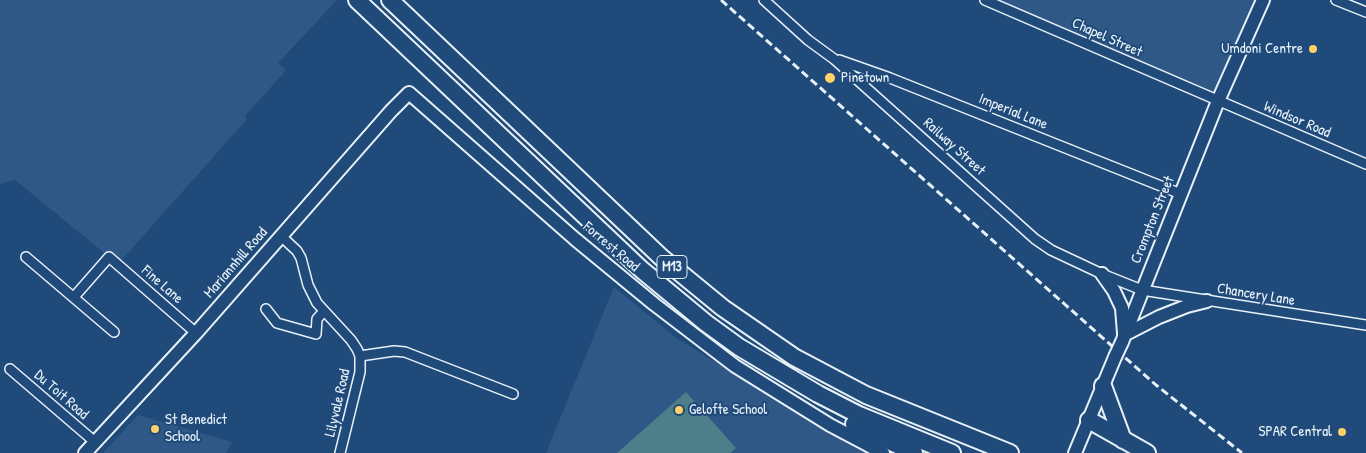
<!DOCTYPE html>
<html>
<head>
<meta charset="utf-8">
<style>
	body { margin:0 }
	canvas { display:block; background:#1f4a7a }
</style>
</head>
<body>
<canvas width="1366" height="453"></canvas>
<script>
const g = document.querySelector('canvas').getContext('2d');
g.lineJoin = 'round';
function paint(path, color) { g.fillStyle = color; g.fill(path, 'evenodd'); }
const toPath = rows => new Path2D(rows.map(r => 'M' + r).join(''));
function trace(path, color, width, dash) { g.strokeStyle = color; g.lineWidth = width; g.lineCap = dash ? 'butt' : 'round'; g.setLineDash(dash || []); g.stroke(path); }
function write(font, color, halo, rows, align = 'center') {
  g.font = font + ' "Patrick Hand",sans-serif'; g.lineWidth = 4; g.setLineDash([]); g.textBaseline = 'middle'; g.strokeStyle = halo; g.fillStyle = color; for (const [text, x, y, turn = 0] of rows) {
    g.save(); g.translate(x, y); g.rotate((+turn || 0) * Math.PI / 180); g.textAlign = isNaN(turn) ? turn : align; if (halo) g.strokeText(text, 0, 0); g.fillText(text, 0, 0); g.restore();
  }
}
paint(toPath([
	[0,0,337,0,278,63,286,70,245,116,247,119,118,264,15,180,0,184],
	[986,0,1263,0,1218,100],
	[614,287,675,337,864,453,546,453],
	[138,415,232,442,226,453,103,453]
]), '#305887');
paint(toPath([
	[686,392,736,448,730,453,617,453]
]), '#4d7f8b');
const street = toPath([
	[764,0,808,40,834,59,1035,239,1051,250,1102,274,1142,290,1366,325],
	[985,0,1366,164],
	[1336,0,1366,12],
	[839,60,890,78,1181,194],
	[281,236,297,251,301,258,308,285,317,303,351,340,357,349,360,356,360,372,340,453],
	[26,257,114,332],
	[74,297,109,257,196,333],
	[266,309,277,323,316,334,317,319,324,311],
	[360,356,394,351,405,352,513,394],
	[10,369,95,442]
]);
const secondary = toPath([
	[1102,274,1114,291,1122,308,1124,333],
	[1124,335,1159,317,1187,306,1207,301],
	[1122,342,1218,101,1263,0],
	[85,453,196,333,391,111,409,93,575,239,654,304,735,366,830,425,883,453],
	[1075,453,1115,357]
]);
const highway = toPath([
	[357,0,642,270,706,323,739,347,818,394,859,415,952,453],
	[390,0,662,258,723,308,794,357,866,395,1010,453],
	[1103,386,1123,440],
	[1089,420,1147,453],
	[854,424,914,453]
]);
trace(street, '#e8f1f8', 12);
trace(secondary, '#e8f1f8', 16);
trace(highway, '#e8f1f8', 20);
trace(street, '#1f4a7a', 9);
trace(secondary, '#1f4a7a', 12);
trace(highway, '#1f4a7a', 16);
trace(toPath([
	[721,0,1156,385,1242,453]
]), '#e8f1f8', 3, [8, 4]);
const secondaryBridge = toPath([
	[1115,357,1122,342]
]);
trace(secondaryBridge, '#e8f1f8', 16, []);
trace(secondaryBridge, '#1f4a7a', 12);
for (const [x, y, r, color] of [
	[1313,49,5,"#ffd166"],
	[830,78,6,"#ffd166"],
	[679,410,5,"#ffd166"],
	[155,429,5,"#ffd166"],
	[1342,432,5,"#ffd166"]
]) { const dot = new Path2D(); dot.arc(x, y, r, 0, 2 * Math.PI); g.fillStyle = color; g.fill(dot); trace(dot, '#1f4a7a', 2); }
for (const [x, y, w] of [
	[672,267,30]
]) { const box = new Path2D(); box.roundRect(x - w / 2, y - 11.5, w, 23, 4); g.fillStyle = '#1f4a7a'; g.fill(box); trace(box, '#e8f1f8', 1); }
write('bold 14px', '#e8f1f8', null, [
	["M13",672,267]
]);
write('15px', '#e8f1f8', '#1f4a7a', [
	["Chapel Street",1107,38,24],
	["Imperial Lane",1013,112,22],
	["Windsor Road",1297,120,23],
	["Railway Street",954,147,42],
	["Crompton Street",1153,220,-68],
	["Forrest Road",611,247,40],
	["Mariannhill Road",236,263,-49],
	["Fine Lane",162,285,41],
	["Chancery Lane",1256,295,9],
	["Du Toit Road",61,395,41],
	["Lilyvale Road",338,403,-77]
]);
write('15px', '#e8f1f8', '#1f4a7a', [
	["Umdoni Centre",1303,49,"right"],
	["Pinetown",841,78],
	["Gelofte School",689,410],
	["St Benedict",165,420],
	["School",165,437],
	["SPAR Central",1332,432,"right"]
], 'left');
</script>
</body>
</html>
